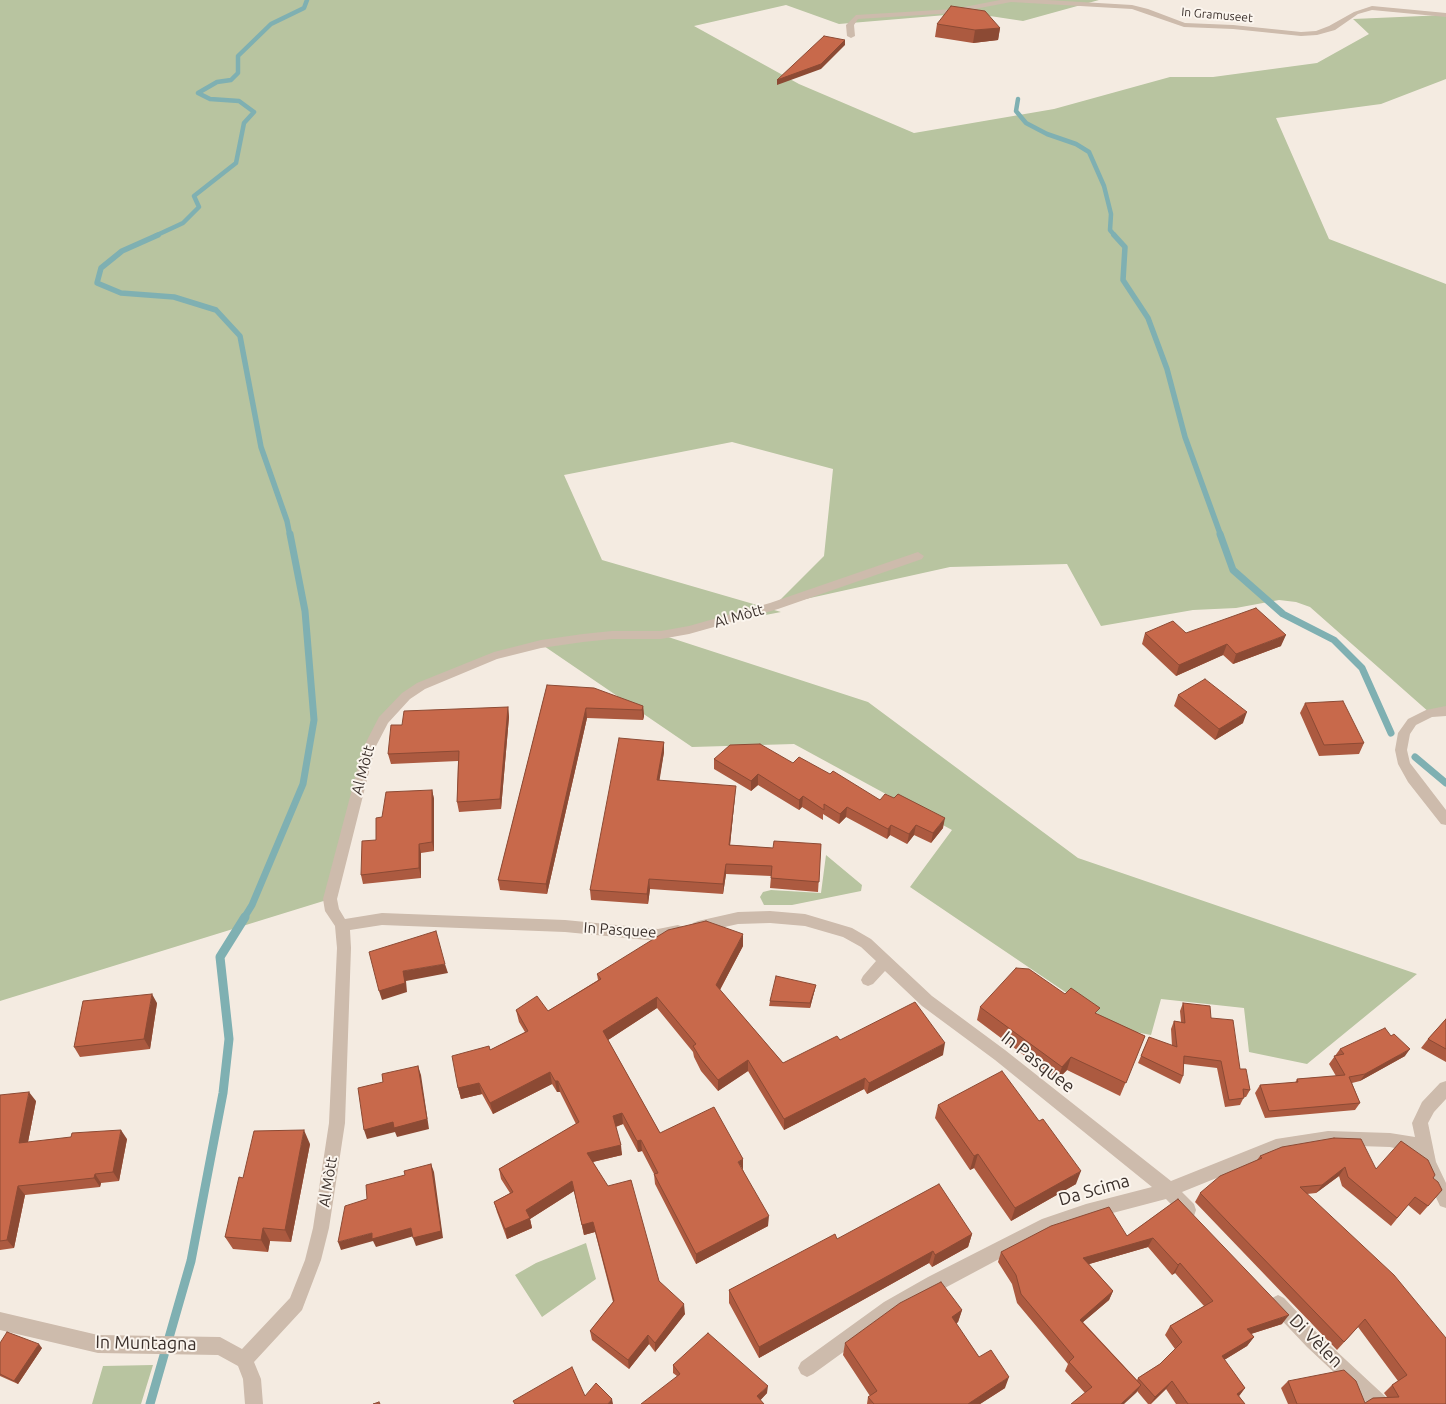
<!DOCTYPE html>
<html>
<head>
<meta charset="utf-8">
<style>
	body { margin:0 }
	canvas { display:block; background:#f4ebe1 }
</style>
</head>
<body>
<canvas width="1446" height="1404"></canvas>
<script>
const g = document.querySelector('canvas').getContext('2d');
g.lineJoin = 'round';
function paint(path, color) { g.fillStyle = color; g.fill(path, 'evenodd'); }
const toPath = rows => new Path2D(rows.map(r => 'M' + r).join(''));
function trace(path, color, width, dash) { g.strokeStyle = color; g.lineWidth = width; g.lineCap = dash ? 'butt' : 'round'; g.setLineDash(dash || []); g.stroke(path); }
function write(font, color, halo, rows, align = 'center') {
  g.font = font + ' Ubuntu,sans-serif'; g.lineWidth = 4; g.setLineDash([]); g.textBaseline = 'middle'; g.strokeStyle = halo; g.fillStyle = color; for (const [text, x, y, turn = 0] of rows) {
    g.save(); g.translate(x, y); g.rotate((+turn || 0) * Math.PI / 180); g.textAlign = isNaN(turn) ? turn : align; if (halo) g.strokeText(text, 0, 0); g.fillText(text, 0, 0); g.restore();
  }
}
paint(toPath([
	[0,0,1099,0,1023,21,970,13,839,24,786,5,694,26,799,84,914,133,1054,109,1170,77,1213,77,1317,63,1369,34,1353,19,1446,15,1446,79,1381,104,1276,118,1329,239,1446,284,1446,711,1430,713,1310,607,1296,602,1279,600,1236,608,1193,610,1101,626,1067,564,950,567,774,606,824,556,833,469,732,442,564,475,602,560,781,612,662,635,868,702,1078,858,1417,974,1307,1064,1249,1052,1244,1008,1161,999,1151,1035,1120,1029,910,887,952,830,794,744,692,747,541,644,434,679,383,720,330,899,0,1001],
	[826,855,862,885,861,891,792,905,764,905,760,897,763,892,771,890,821,893],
	[586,1243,596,1279,542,1317,515,1275,536,1263],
	[153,1365,141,1404,92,1404,103,1366]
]), '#b8c4a0');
trace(toPath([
	[1018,99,1016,111,1026,123,1047,134,1076,144,1089,152,1104,186,1111,214,1110,230,1115,236],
	[155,236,183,223,199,207,194,196,236,163,244,123,254,112,239,101,210,99,198,93,217,82,231,80,238,73,238,56,271,24,304,8,307,0]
]), '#7fb0b2', 4.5);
trace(toPath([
	[158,235,122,251,101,268,97,283,121,293,174,297,216,310,240,336,261,447,287,521,290,536],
	[1114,235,1125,247,1123,280,1148,318,1167,369,1185,437,1221,536]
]), '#7fb0b2', 5.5);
trace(toPath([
	[1220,534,1233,570,1283,614,1334,640,1362,668,1391,733],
	[1415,757,1446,783],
	[244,918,252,905,303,784,314,720,305,611,290,534]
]), '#7fb0b2', 7);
trace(toPath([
	[150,1404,191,1261,223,1093,229,1039,220,957,245,917]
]), '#7fb0b2', 9);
paint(toPath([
	[1000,0,1047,0,1132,5,1148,9,1185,23,1233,25,1301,32,1316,31,1329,26,1354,12,1372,6,1446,13,1446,17,1372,10,1358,14,1335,30,1317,35,1301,36,1233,29,1184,27,1132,9,1011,2,954,13,858,19,854,25,855,36,851,38,847,36,846,25,856,15,954,9,1000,0],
	[918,552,924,556,922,559,778,609,689,634,661,639,612,639,583,642,541,648,497,659,425,689,410,699,388,723,375,748,337,899,339,909,345,919,382,913,565,920,658,929,678,925,683,927,685,931,683,935,658,941,565,932,382,925,350,930,351,948,345,1123,329,1228,321,1260,302,1310,254,1362,261,1379,263,1404,245,1404,243,1379,238,1366,218,1355,98,1353,0,1330,0,1312,98,1335,220,1337,242,1349,290,1298,305,1260,313,1228,329,1123,337,948,335,926,325,911,323,899,363,748,379,717,402,693,417,683,494,652,541,640,583,634,612,631,661,631,689,626,770,603,918,552],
	[1446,706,1446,716,1432,717,1416,725,1410,734,1407,750,1410,763,1446,810,1446,825,1441,824,1408,782,1398,764,1395,750,1398,733,1408,719,1426,710,1446,706],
	[770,911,805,914,852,928,871,939,932,996,1005,1050,1171,1181,1276,1139,1328,1131,1390,1133,1415,1137,1412,1123,1422,1102,1440,1083,1446,1081,1446,1099,1434,1112,1428,1123,1436,1162,1446,1183,1446,1208,1440,1206,1420,1163,1418,1153,1390,1147,1328,1145,1276,1154,1182,1192,1194,1204,1196,1210,1194,1216,1188,1218,1182,1216,1166,1199,1086,1220,1046,1234,896,1314,813,1374,807,1377,801,1374,798,1368,801,1362,884,1302,928,1277,1042,1219,1086,1204,1152,1187,995,1060,922,1006,885,971,873,984,868,986,863,984,861,980,863,976,876,961,861,947,843,937,805,926,770,923,738,924,698,933,693,931,691,927,693,923,698,921,738,912,770,911],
	[1278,1295,1284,1298,1319,1335,1387,1398,1390,1404,1368,1404,1307,1347,1272,1310,1269,1304,1272,1298,1278,1295]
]), '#cdbbac');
paint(toPath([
	[937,24,1000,28,998,40,973,43,935,37],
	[1145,633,1186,633,1281,646,1233,664,1223,655,1176,676,1142,644],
	[547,685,643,706,644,716,643,720,587,718,547,894,500,890,498,880],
	[1178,695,1243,723,1215,740,1174,706],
	[1305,703,1364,743,1359,754,1319,756,1300,713],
	[508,707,509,717,501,809,459,812,457,802,458,761,391,764,388,754,402,725],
	[664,742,664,752,659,780,735,796,730,845,773,848,821,844,818,892,770,888,771,876,726,874,723,894,650,889,648,904,591,900,590,890],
	[714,759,793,763,880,800,943,828,931,843,914,835,907,844,890,835,887,839,846,817,839,824,823,814,823,820,802,807,799,810,758,785,751,791,714,769],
	[432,790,434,799,434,851,421,853,421,878,363,884,361,875,376,840,382,817],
	[743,946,720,990,783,1063,840,1040,943,1055,867,1094,864,1089,784,1130,748,1071,718,1091,701,1071,694,1057,693,1052,657,1008,608,1040,660,1133,743,1170,768,1226,696,1264,655,1184,654,1174,642,1151,638,1152,623,1124,616,1127,622,1155,593,1162,659,1281,685,1314,655,1352,649,1344,629,1369,592,1340,590,1331,613,1302,595,1232,584,1235,574,1191,530,1219,532,1228,507,1239,497,1212,494,1202,510,1193,501,1179,499,1169,576,1124,560,1092,557,1092,552,1084,493,1114,482,1094,461,1099,458,1088,490,1050,525,1032,519,1022,516,1010,548,1011,598,980,597,974],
	[815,989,810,1008,769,1006,770,1001],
	[1065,994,1097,1014,1145,1036,1120,1096,1067,1070,1057,1080,977,1020,980,1007],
	[157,1003,150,1049,80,1057,74,1047],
	[1183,1003,1211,1018,1240,1069,1250,1090,1246,1097,1244,1097,1240,1105,1225,1107,1217,1068,1184,1064,1183,1076,1180,1084,1138,1063,1149,1037,1172,1046,1171,1029,1174,1021,1181,1022,1180,1011],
	[1446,1019,1446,1062,1421,1048,1428,1039],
	[1340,1049,1405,1056,1360,1081,1352,1083,1360,1103,1355,1110,1265,1118,1255,1093,1260,1085,1295,1083,1297,1079,1336,1076,1329,1064],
	[0,1095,36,1101,28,1142,127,1139,119,1181,101,1183,100,1187,25,1195,14,1248,0,1250],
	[938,1105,1039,1121,1076,1184,1011,1221,974,1168,970,1170,935,1118],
	[310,1144,291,1242,270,1241,268,1252,233,1249,225,1237,243,1178],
	[1260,1156,1376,1169,1433,1178,1442,1190,1420,1215,1408,1205,1391,1226,1342,1186,1339,1176,1316,1193,1307,1194,1446,1404,1288,1404,1281,1388,1288,1381,1365,1403,1387,1397,1384,1393,1392,1385,1398,1381,1358,1327,1337,1350,1195,1202,1200,1193,1257,1160],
	[1178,1199,1282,1324,1251,1334,1254,1337,1247,1346,1224,1360,1245,1388,1239,1396,1245,1404,1176,1404,1166,1389,1151,1404,1148,1404,1137,1391,1136,1393,1085,1393,1065,1371,1068,1364,1017,1303,1012,1284,998,1262,1001,1252,1127,1236],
	[1148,1247,1172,1275,1175,1273,1204,1306,1170,1326,1165,1335,1175,1349,1160,1364,1138,1378,1137,1380,1083,1322,1109,1300,1113,1291,1089,1264],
	[972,1234,968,1247,932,1267,929,1263,759,1358,729,1303,729,1290,837,1239],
	[962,1310,958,1322,956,1324,979,1357,1005,1388,980,1404,867,1404,868,1397,870,1396,843,1355,845,1343],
	[0,1343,42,1348,18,1384,0,1376],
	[673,1365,767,1393,760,1400,677,1376,673,1373]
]), '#ac5a40');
paint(toPath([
	[1000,28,998,40,973,43,975,30],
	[845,40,845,45,821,69,777,85,777,80],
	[1286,635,1281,646,1233,664,1236,654],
	[1227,644,1223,655,1176,676,1179,665],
	[643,706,644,716,643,720,642,710],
	[508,707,509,717,501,809,500,799],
	[586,708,587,718,547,894,546,884],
	[1247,712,1243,723,1215,740,1219,729],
	[664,742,664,752,658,790,657,780],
	[758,774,758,785,751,791,751,781],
	[736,786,735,796,729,855,729,845],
	[432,790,434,799,434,851,432,842],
	[803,796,802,807,799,810,799,800],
	[847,807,846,817,839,824,840,814],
	[945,818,943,828,931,843,933,833],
	[891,825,890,835,887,839,888,829],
	[916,825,914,835,907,844,909,834],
	[419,844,421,853,421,878,419,868],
	[726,864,726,874,723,894,723,884],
	[649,879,650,889,648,904,647,894],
	[743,934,743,946,716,997,716,985],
	[445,964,448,973,406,981,407,992,382,1000,379,991,403,971],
	[816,985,815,989,810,1008,810,1003],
	[152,994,157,1003,150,1049,144,1039],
	[657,997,657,1008,605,1042,603,1031],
	[945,1043,943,1055,867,1094,869,1083],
	[1410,1049,1405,1056,1360,1081,1365,1074],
	[1071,1057,1067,1070,1057,1080,1062,1067],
	[748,1060,748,1071,718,1091,718,1080],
	[418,1066,421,1075,429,1129,397,1137,395,1132,367,1139,364,1130],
	[550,1072,552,1084,493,1114,490,1103],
	[865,1078,864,1089,784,1130,784,1119],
	[555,1081,558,1081,560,1092,557,1092],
	[479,1083,482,1094,461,1099,458,1088],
	[29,1092,36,1101,26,1152,19,1143],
	[622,1113,623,1124,614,1127,613,1116],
	[121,1130,127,1139,119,1181,113,1172],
	[304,1130,310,1144,291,1242,285,1230],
	[641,1140,642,1151,638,1152,637,1141],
	[621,1145,622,1155,588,1163,587,1153],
	[978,1154,974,1168,970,1170,974,1156],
	[743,1159,743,1170,738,1162],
	[431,1164,434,1172,443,1238,416,1246,413,1238],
	[1345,1167,1339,1176,1316,1193,1322,1185],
	[1081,1171,1076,1184,1011,1221,1015,1208],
	[95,1174,101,1183,100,1187,94,1178],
	[572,1181,574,1191,530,1219,532,1228,507,1239,505,1229,526,1210],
	[18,1186,25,1195,14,1248,7,1240],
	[769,1216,768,1226,696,1264,696,1254],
	[593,1222,595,1232,584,1235,582,1225],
	[263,1228,270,1241,268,1252,261,1240],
	[411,1228,414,1236,376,1247,373,1241,341,1250,338,1242,372,1233],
	[972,1234,968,1247,932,1267,935,1255],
	[1153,1238,1148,1247,1079,1267,1083,1258],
	[933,1251,929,1263,759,1358,759,1347],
	[1180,1263,1175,1273,1172,1275,1178,1265],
	[1113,1291,1109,1300,1076,1328,1080,1320],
	[684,1304,685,1314,655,1352,655,1343],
	[962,1310,958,1322,948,1329,952,1317],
	[1289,1315,1282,1324,1241,1337,1247,1329],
	[648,1335,649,1344,629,1369,628,1360],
	[1254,1337,1247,1346,1216,1365,1222,1356],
	[39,1344,42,1348,18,1384,14,1381],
	[1009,1377,1005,1388,980,1404,968,1404],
	[1172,1381,1166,1389,1150,1404,1155,1397],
	[1141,1385,1136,1393,1124,1404,1121,1404],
	[768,1386,767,1393,757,1404,757,1396],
	[1245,1388,1239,1396,1237,1394],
	[612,1399,613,1404,608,1404]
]), '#8c4a34');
const building = toPath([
	[951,6,985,11,1000,28,975,30,937,24,951,6],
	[824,36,845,40,821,64,777,80,824,36],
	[1256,608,1286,635,1236,654,1227,644,1179,665,1145,633,1173,621,1186,633,1256,608],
	[1205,679,1247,712,1219,729,1178,695,1205,679],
	[547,685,594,688,643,706,642,710,586,708,546,884,498,880,547,685],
	[1343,701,1364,743,1324,745,1305,703,1343,701],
	[508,707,500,799,457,802,459,751,388,754,391,725,402,725,404,711,508,707],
	[619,738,664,742,657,780,736,786,729,845,773,848,774,841,821,844,819,882,771,878,772,866,726,864,723,884,649,879,647,894,590,890,619,738],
	[760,744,793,763,799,757,830,774,833,771,880,800,885,794,894,798,898,794,945,818,933,833,916,825,909,834,891,825,888,829,847,807,840,814,824,804,824,810,803,796,799,800,758,774,751,781,714,759,730,745,760,744],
	[432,790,432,842,419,844,419,868,361,875,362,841,376,840,376,818,382,817,386,792,432,790],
	[706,921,743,934,716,985,783,1063,837,1036,840,1040,915,1002,945,1043,869,1083,865,1078,784,1119,748,1060,718,1080,701,1059,693,1046,696,1044,657,997,603,1031,660,1133,714,1107,743,1159,738,1162,769,1216,696,1254,654,1174,658,1173,641,1140,637,1141,622,1113,613,1116,621,1145,587,1153,608,1186,631,1180,659,1281,684,1304,655,1343,648,1335,628,1360,590,1331,614,1301,593,1222,582,1225,572,1181,526,1210,530,1218,505,1229,494,1202,513,1192,499,1169,579,1122,558,1081,555,1081,550,1072,490,1103,479,1083,458,1088,452,1056,489,1046,490,1050,528,1031,516,1010,537,996,548,1011,601,979,597,974,668,930,706,921],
	[436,931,445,964,403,971,405,983,379,991,369,952,436,931],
	[1016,968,1029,969,1065,994,1071,988,1100,1008,1095,1013,1145,1036,1126,1083,1071,1057,1062,1067,980,1007,1016,968],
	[776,976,816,985,810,1003,770,1001,776,976],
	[152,994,144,1039,74,1047,83,1001,152,994],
	[1183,1003,1210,1006,1211,1018,1233,1020,1240,1069,1246,1069,1250,1090,1243,1089,1244,1098,1229,1100,1221,1061,1184,1056,1183,1076,1141,1056,1149,1037,1177,1047,1174,1021,1185,1023,1183,1003],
	[1446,1019,1446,1049,1428,1039,1446,1019],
	[1385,1028,1391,1036,1394,1034,1410,1049,1365,1074,1349,1077,1360,1103,1269,1111,1260,1085,1298,1082,1297,1079,1345,1075,1334,1056,1344,1054,1340,1049,1385,1028],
	[418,1066,427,1119,394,1128,393,1122,364,1130,358,1088,383,1082,382,1074,418,1066],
	[1002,1071,1039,1121,1043,1119,1081,1171,1015,1208,978,1154,974,1156,938,1105,1002,1071],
	[29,1092,19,1143,71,1137,72,1133,121,1130,113,1172,95,1174,94,1178,18,1186,7,1240,0,1241,0,1095,29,1092],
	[304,1130,285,1230,263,1228,261,1240,225,1237,239,1177,243,1178,254,1131,304,1130],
	[1334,1138,1361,1139,1376,1169,1401,1141,1428,1160,1435,1175,1433,1178,1438,1182,1442,1190,1428,1206,1415,1197,1397,1218,1348,1177,1345,1167,1322,1185,1300,1187,1394,1275,1446,1338,1446,1404,1297,1404,1288,1381,1344,1370,1356,1381,1365,1403,1373,1398,1399,1397,1392,1385,1407,1375,1365,1319,1344,1342,1200,1193,1220,1176,1262,1158,1260,1156,1282,1147,1334,1138],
	[431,1164,441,1231,413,1238,411,1228,372,1239,372,1233,338,1242,345,1206,367,1199,366,1185,405,1175,404,1171,431,1164],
	[939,1184,972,1234,935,1255,933,1251,759,1347,729,1290,835,1234,837,1239,939,1184],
	[1178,1199,1289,1315,1247,1329,1254,1337,1222,1356,1245,1388,1237,1394,1245,1404,1188,1404,1172,1381,1155,1397,1138,1378,1160,1364,1182,1342,1170,1326,1213,1301,1180,1263,1178,1265,1153,1238,1083,1258,1113,1291,1080,1320,1141,1385,1121,1404,1071,1404,1092,1387,1069,1362,1074,1357,1021,1294,1016,1275,1001,1252,1051,1226,1109,1207,1127,1236,1178,1199],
	[941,1282,962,1310,952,1317,979,1357,991,1350,1009,1377,968,1404,874,1404,868,1397,877,1391,845,1343,900,1303,941,1282],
	[7,1332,39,1344,14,1381,0,1374,0,1343,7,1332],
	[708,1333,768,1386,757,1396,764,1404,641,1404,680,1374,673,1365,708,1333],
	[572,1367,585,1396,596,1383,612,1399,608,1404,515,1404,513,1401,572,1367],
	[379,1402,380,1404,373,1404,379,1402]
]);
paint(building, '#c8694b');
trace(building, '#8c4a34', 1);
write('12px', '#3b302b', '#fbf5ee', [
	["In Gramuseet",1217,15,5]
]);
write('15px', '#3b302b', '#fbf5ee', [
	["Al Mòtt",739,616,-16],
	["Al Mòtt",363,770,-75],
	["In Pasquee",620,930,4],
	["Al Mòtt",328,1182,-81]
]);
write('18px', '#3b302b', '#fbf5ee', [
	["In Pasquee",1038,1062,38],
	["Da Scima",1094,1190,-16],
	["Di Vèlen",1316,1341,45],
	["In Muntagna",146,1343,1]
]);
</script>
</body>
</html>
